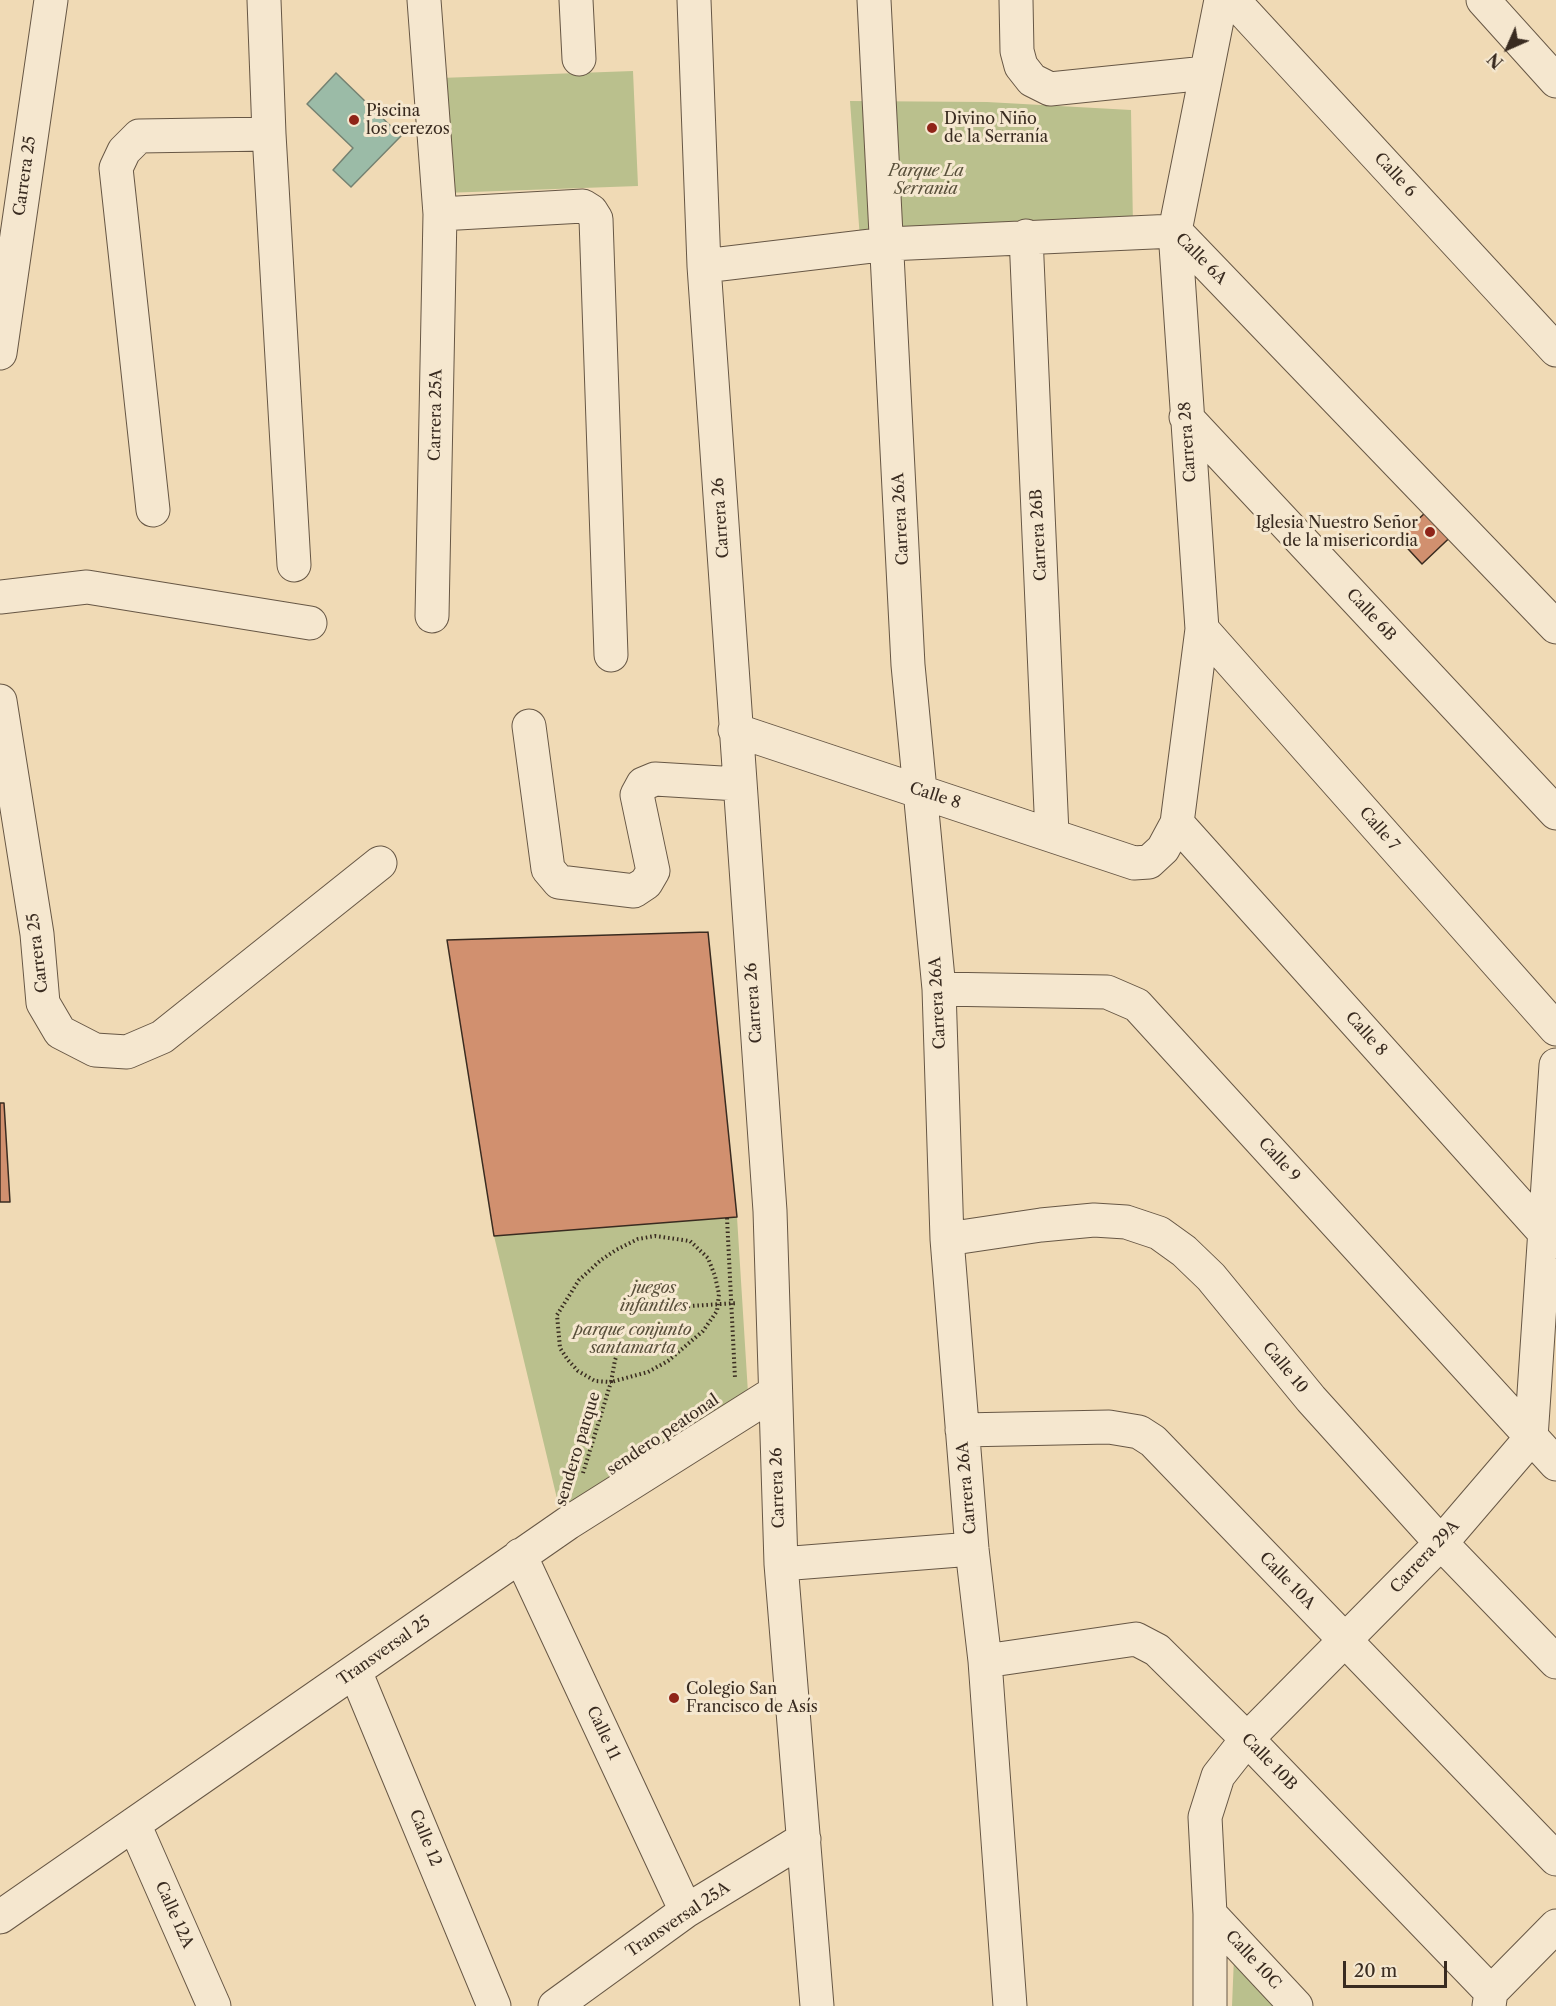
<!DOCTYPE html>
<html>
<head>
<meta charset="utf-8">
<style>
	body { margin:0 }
	#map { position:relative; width:1556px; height:2006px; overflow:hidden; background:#f0dab5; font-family:"Libre Caslon Text",serif }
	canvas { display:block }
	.north { position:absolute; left:1478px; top:18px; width:60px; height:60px; -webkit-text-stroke:4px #f5e7cf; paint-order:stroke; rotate:225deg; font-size:16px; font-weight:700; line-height:24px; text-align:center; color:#392b20 }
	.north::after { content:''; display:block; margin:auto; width:21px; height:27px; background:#392b20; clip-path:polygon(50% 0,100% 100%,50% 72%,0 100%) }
	.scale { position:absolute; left:1343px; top:1961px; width:104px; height:27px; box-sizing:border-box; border:3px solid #392b20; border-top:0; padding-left:8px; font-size:18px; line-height:21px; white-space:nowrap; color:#392b20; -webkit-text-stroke:4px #f5e7cf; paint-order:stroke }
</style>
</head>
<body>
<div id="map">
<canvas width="1556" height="2006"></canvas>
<div class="north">N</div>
<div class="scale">20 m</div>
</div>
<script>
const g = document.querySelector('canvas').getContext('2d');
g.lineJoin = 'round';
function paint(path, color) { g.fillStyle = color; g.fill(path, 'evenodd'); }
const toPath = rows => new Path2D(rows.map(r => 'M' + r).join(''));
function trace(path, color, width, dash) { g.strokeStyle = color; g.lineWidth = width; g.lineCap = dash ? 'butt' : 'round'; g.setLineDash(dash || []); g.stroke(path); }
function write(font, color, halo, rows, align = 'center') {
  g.font = font + ' "Libre Caslon Text",serif'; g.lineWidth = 6; g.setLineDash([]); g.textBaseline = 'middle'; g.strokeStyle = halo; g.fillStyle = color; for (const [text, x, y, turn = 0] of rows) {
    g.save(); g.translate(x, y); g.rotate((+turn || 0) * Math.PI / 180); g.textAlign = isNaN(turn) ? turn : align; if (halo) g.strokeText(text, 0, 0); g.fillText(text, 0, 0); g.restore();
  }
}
paint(toPath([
	[633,71,638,186,444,193,440,78],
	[850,101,987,102,1131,110,1133,227,861,253],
	[737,1217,749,1409,566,1536,494,1236],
	[1234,1957,1279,2006,1232,2006]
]), '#bac08d');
const water = toPath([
	[336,73,401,136,351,187,333,170,353,148,307,104,336,73]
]);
paint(water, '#9bbba7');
trace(water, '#748171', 1.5);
const building = toPath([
	[1439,500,1462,526,1422,564,1398,538,1439,500],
	[708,932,737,1217,494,1236,447,940,708,932],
	[0,1103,4,1103,10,1202,0,1202,0,1103]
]);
paint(building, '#d1906f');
trace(building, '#392b20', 1.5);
const minor = toPath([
	[264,0,269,134,294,565],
	[424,0,440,214,432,616],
	[576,0,579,59],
	[694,0,704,266,770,1211,781,1564,817,2006],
	[874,0,908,665,939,989,947,1239,972,1549,985,1661,1010,2006],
	[1016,0,1017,51,1021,66,1032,80,1050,89,1206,73],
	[1233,0,1556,350],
	[1483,0,1556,81],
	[440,214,583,206,591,211,596,219,611,655],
	[1026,236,1052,834],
	[704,266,888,244,1175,231,1556,627],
	[0,353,51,0],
	[1186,417,1556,813],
	[153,510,116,168,124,151,139,136,269,134],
	[0,597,87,587,310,623],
	[1202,629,1556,1029],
	[0,701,37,934,43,1003,60,1032,95,1050,127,1052,162,1037,380,863],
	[529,726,548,869,559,882,634,891,646,883,653,871,637,795,643,784,655,779,738,784],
	[735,730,1134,863,1149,862,1163,849,1177,823,1202,629,1175,231,1221,0],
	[1177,823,1553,1242],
	[939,989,1107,992,1137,1005,1556,1464],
	[947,1239,1041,1225,1094,1220,1126,1222,1159,1233,1184,1251,1211,1277,1311,1399,1441,1543,1556,1662],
	[962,1430,1109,1427,1139,1432,1153,1441,1556,1859],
	[520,1555,686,1911],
	[781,1564,972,1549],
	[985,1661,1136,1639,1157,1650,1247,1739,1491,1992,1489,2006],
	[355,1671,494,2006],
	[134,1824,214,2006],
	[1210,1914,1296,2006],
	[0,1917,568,1523,774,1393],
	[1491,1992,1556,1926],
	[555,2006,686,1911,804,1839],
	[1210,2006,1210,1914,1205,1817,1218,1776,1247,1739,1441,1543,1531,1438,1556,1065]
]);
trace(minor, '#675745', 35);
trace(toPath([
	[727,1218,735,1378],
	[675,1307,737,1303],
	[583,1473,611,1382,595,1381,578,1371,568,1360,560,1348,557,1315,579,1280,601,1260,616,1250,638,1239,655,1236,690,1241,708,1258,715,1276,719,1294,717,1311,703,1331,668,1361,648,1372,611,1382,615,1360,621,1345]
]), '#392b20', 4, [1.5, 3]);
trace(minor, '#f5e7cf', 33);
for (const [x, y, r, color] of [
	[354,120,6,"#8f2418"],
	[932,128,6,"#8f2418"],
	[1430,532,6,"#8f2418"],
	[674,1698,6,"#8f2418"]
]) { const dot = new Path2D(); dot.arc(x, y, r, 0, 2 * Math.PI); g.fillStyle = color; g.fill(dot); trace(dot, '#f5e7cf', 2); }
write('16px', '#392b20', '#f5e7cf', [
	["Piscina",366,111],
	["los cerezos",366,129],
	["Divino Niño",944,119],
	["de la Serranía",944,137],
	["Iglesia Nuestro Señor",1418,523,"right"],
	["de la misericordia",1418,541,"right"],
	["Colegio San",686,1689],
	["Francisco de Asís",686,1707]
], 'left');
write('italic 16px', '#59503b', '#f5e7cf', [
	["Parque La",926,171],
	["Serrania",926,189],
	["juegos",654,1288],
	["infantiles",654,1306],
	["parque conjunto",633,1330],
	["santamarta",633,1348]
]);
write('16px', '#392b20', '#f5e7cf', [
	["Calle 6",1395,175,47],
	["Carrera 25",25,176,-82],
	["Calle 6A",1201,259,45],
	["Carrera 25A",436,415,-89],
	["Carrera 28",1188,442,-94],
	["Carrera 26",721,518,-94],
	["Carrera 26A",901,519,-93],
	["Carrera 26B",1039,535,-93],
	["Calle 6B",1371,615,47],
	["Calle 8",935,796,18],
	["Calle 7",1379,829,49],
	["Carrera 25",38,953,-97],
	["Carrera 26",754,1003,-94],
	["Carrera 26A",938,1003,-93],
	["Calle 8",1366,1034,48],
	["Calle 9",1279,1160,48],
	["Calle 10",1285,1368,50],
	["sendero peatonal",663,1435,-34],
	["sendero parque",578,1449,-73],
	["Carrera 26",778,1488,-92],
	["Carrera 26A",967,1488,-95],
	["Carrera 29A",1425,1557,-47],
	["Calle 10A",1287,1581,46],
	["Transversal 25",384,1651,-35],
	["Calle 11",603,1733,65],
	["Calle 10B",1269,1762,46],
	["Calle 12",425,1838,68],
	["Calle 12A",174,1915,66],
	["Transversal 25A",678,1920,-34],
	["Calle 10C",1253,1960,47]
]);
</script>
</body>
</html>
